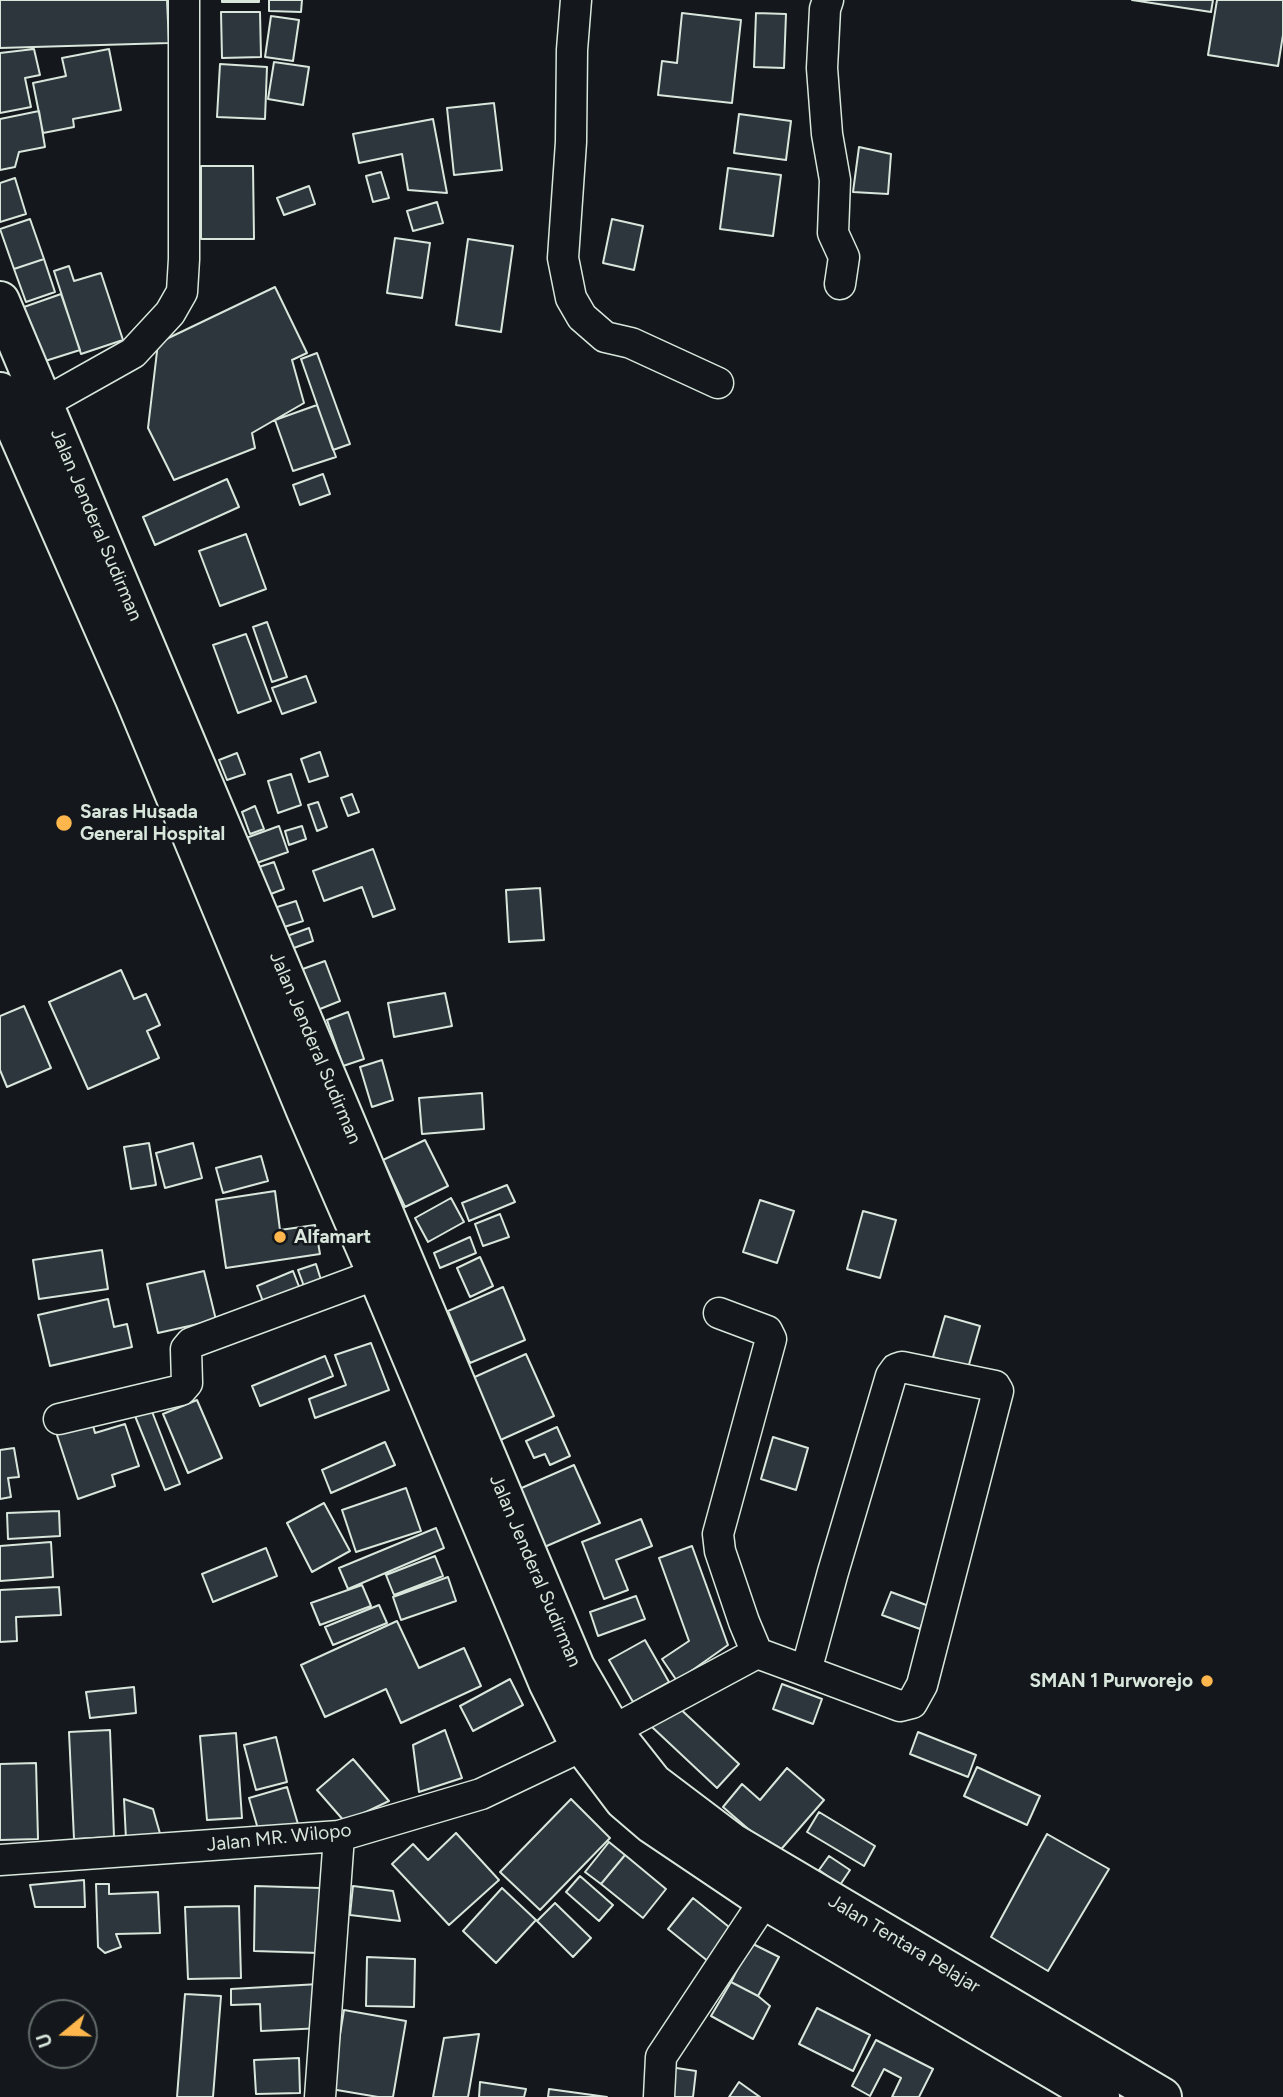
<!DOCTYPE html>
<html>
<head>
<meta charset="utf-8">
<style>
	body { margin:0 }
	#map { position:relative; width:1283px; height:2097px; overflow:hidden; background:#14181c; font-family:Figtree,sans-serif }
	canvas { display:block }
	.north { position:absolute; left:28px; top:1999px; width:70px; height:70px; box-sizing:border-box; background:#14181c; border:2px solid #626a69; border-radius:50%; rotate:251deg; font-size:19px; font-weight:700; line-height:28px; text-align:center; color:#d8e6dc }
	.north::after { content:''; display:block; margin:auto; width:24px; height:32px; background:#ffb74d; clip-path:polygon(50% 0,100% 100%,50% 72%,0 100%) }
</style>
</head>
<body>
<div id="map">
<canvas width="1283" height="2097"></canvas>
<div class="north">U</div>
</div>
<script>
const g = document.querySelector('canvas').getContext('2d');
g.lineJoin = 'round';
function paint(path, color) { g.fillStyle = color; g.fill(path, 'evenodd'); }
const toPath = rows => new Path2D(rows.map(r => 'M' + r).join(''));
function trace(path, color, width, dash) { g.strokeStyle = color; g.lineWidth = width; g.lineCap = dash ? 'butt' : 'round'; g.setLineDash(dash || []); g.stroke(path); }
function write(font, color, halo, rows, align = 'center') {
  g.font = font + ' Figtree,sans-serif'; g.lineWidth = 5; g.setLineDash([]); g.textBaseline = 'middle'; g.strokeStyle = halo; g.fillStyle = color; for (const [text, x, y, turn = 0] of rows) {
    g.save(); g.translate(x, y); g.rotate((+turn || 0) * Math.PI / 180); g.textAlign = isNaN(turn) ? turn : align; if (halo) g.strokeText(text, 0, 0); g.fillText(text, 0, 0); g.restore();
  }
}
const building = toPath([
	[0,0,167,0,169,43,0,48,0,0],
	[222,0,259,0,259,2,222,2,222,0],
	[269,0,302,0,301,12,269,11,269,0],
	[1132,0,1213,0,1211,12,1132,0],
	[1217,0,1283,0,1283,35,1278,66,1208,55,1217,0],
	[221,12,260,12,261,57,222,58,221,12],
	[682,13,741,20,732,103,658,95,662,61,677,63,682,13],
	[756,13,786,14,784,68,754,67,756,13],
	[271,16,299,20,293,61,265,57,271,16],
	[34,49,40,75,25,78,31,107,0,113,0,53,34,49],
	[109,49,121,110,73,119,74,127,43,133,33,83,66,76,62,58,109,49],
	[274,62,309,67,303,105,268,99,274,62],
	[220,64,267,67,265,119,217,117,220,64],
	[494,103,502,170,454,175,447,108,494,103],
	[39,111,45,147,19,152,15,167,0,170,0,119,39,111],
	[739,114,791,121,786,160,734,153,739,114],
	[433,119,447,193,408,190,402,154,359,163,353,134,433,119],
	[859,147,891,154,888,194,853,192,859,147],
	[201,166,253,166,254,239,201,239,201,166],
	[728,168,781,175,773,236,720,229,728,168],
	[381,172,389,198,373,202,366,176,381,172],
	[15,178,26,214,0,222,0,183,15,178],
	[309,186,315,204,284,215,277,198,309,186],
	[437,202,443,223,413,231,407,211,437,202],
	[30,219,44,259,14,269,0,229,30,219],
	[612,219,643,226,634,270,603,263,612,219],
	[395,238,430,243,422,298,387,293,395,238],
	[468,239,513,246,501,332,456,325,468,239],
	[44,259,55,292,26,302,14,269,44,259],
	[69,266,74,281,101,273,123,340,81,354,54,271,69,266],
	[275,287,307,353,292,360,304,403,252,433,255,448,174,480,148,428,158,343,275,287],
	[61,294,80,350,42,362,24,307,61,294],
	[317,353,350,444,333,450,301,359,317,353],
	[317,405,336,457,293,471,275,420,317,405],
	[323,474,330,494,300,505,293,485,323,474],
	[227,479,239,507,155,545,143,517,227,479],
	[246,534,266,589,220,606,199,551,246,534],
	[267,622,287,677,272,682,253,627,267,622],
	[246,634,271,701,238,713,213,645,246,634],
	[306,676,316,702,282,714,272,688,306,676],
	[320,752,328,776,309,782,301,759,320,752],
	[237,753,245,774,227,780,219,760,237,753],
	[291,774,301,805,278,813,268,781,291,774],
	[352,794,359,812,348,816,341,798,352,794],
	[318,802,327,827,317,831,308,805,318,802],
	[255,806,264,829,250,834,242,812,255,806],
	[279,826,288,852,254,864,246,838,279,826],
	[302,826,306,839,289,845,285,831,302,826],
	[373,849,395,909,373,917,362,887,324,901,313,871,373,849],
	[274,862,284,889,268,895,259,867,274,862],
	[540,888,544,940,509,942,506,890,540,888],
	[296,901,303,921,278,929,271,909,296,901],
	[309,928,313,941,291,949,287,936,309,928],
	[325,961,340,1001,315,1011,300,970,325,961],
	[121,970,134,999,146,994,160,1025,147,1031,159,1058,88,1089,49,1002,121,970],
	[445,993,452,1026,394,1037,388,1003,445,993],
	[24,1006,51,1068,7,1087,0,1070,0,1016,24,1006],
	[348,1012,364,1059,343,1066,327,1020,348,1012],
	[382,1060,393,1100,372,1107,360,1067,382,1060],
	[482,1093,484,1129,422,1134,419,1098,482,1093],
	[425,1140,448,1186,405,1207,383,1160,425,1140],
	[149,1143,156,1185,131,1189,124,1147,149,1143],
	[193,1143,202,1178,165,1188,156,1153,193,1143],
	[261,1156,268,1181,223,1193,216,1168,261,1156],
	[507,1185,515,1202,469,1221,462,1203,507,1185],
	[275,1191,280,1230,315,1225,320,1254,226,1268,216,1200,275,1191],
	[451,1198,464,1222,428,1242,415,1218,451,1198],
	[760,1200,794,1211,777,1263,743,1252,760,1200],
	[863,1211,896,1220,880,1278,847,1269,863,1211],
	[500,1214,509,1237,483,1246,475,1224,500,1214],
	[470,1237,476,1253,440,1268,434,1253,470,1237],
	[102,1250,108,1289,39,1299,33,1260,102,1250],
	[480,1257,493,1286,470,1297,457,1268,480,1257],
	[316,1264,322,1283,305,1289,298,1270,316,1264],
	[204,1271,216,1320,158,1333,147,1284,204,1271],
	[293,1271,300,1289,264,1304,257,1286,293,1271],
	[503,1287,525,1340,470,1363,448,1311,503,1287],
	[108,1299,114,1327,127,1324,132,1347,50,1366,38,1315,108,1299],
	[945,1316,980,1326,968,1368,933,1357,945,1316],
	[371,1343,389,1390,315,1418,309,1399,346,1385,335,1355,371,1343],
	[526,1354,554,1416,496,1442,468,1380,526,1354],
	[325,1356,333,1376,260,1406,252,1386,325,1356],
	[197,1400,222,1458,188,1473,163,1414,197,1400],
	[151,1409,180,1484,165,1490,135,1416,151,1409],
	[90,1414,95,1433,125,1424,139,1466,112,1475,115,1486,78,1499,54,1426,90,1414],
	[557,1427,570,1456,550,1465,545,1454,534,1458,526,1441,557,1427],
	[773,1437,808,1448,796,1490,761,1479,773,1437],
	[385,1442,395,1465,331,1493,322,1470,385,1442],
	[14,1448,19,1477,8,1478,11,1497,0,1499,0,1450,14,1448],
	[574,1465,600,1523,542,1548,517,1490,574,1465],
	[406,1488,421,1531,356,1552,342,1510,406,1488],
	[324,1503,350,1551,312,1572,287,1523,324,1503],
	[59,1511,60,1536,8,1539,7,1513,59,1511],
	[641,1519,652,1546,616,1560,628,1590,604,1599,582,1542,641,1519],
	[436,1528,444,1548,348,1589,339,1568,436,1528],
	[51,1542,53,1577,0,1581,0,1546,51,1542],
	[692,1546,728,1645,677,1681,662,1659,689,1641,659,1558,692,1546],
	[266,1548,277,1576,213,1602,202,1574,266,1548],
	[435,1556,443,1576,394,1595,386,1575,435,1556],
	[448,1577,456,1601,401,1620,393,1597,448,1577],
	[362,1585,371,1606,320,1625,311,1603,362,1585],
	[59,1587,61,1615,16,1617,17,1641,0,1642,0,1590,59,1587],
	[891,1592,929,1606,920,1629,882,1615,891,1592],
	[636,1596,645,1619,598,1636,590,1612,636,1596],
	[379,1605,387,1623,333,1645,325,1627,379,1605],
	[397,1621,419,1668,464,1648,481,1686,401,1723,386,1689,325,1717,301,1665,397,1621],
	[645,1640,669,1682,633,1702,609,1660,645,1640],
	[510,1679,523,1705,473,1731,460,1706,510,1679],
	[782,1684,822,1699,813,1724,773,1709,782,1684],
	[134,1687,136,1713,90,1718,86,1692,134,1687],
	[674,1703,739,1764,717,1788,652,1727,674,1703],
	[110,1730,114,1837,74,1839,69,1732,110,1730],
	[445,1730,462,1778,419,1792,413,1745,445,1730],
	[918,1732,976,1755,968,1777,910,1754,918,1732],
	[236,1733,242,1818,207,1820,200,1736,236,1733],
	[276,1737,287,1782,256,1790,244,1745,276,1737],
	[353,1759,389,1801,345,1822,317,1790,353,1759],
	[36,1763,38,1839,0,1840,0,1764,36,1763],
	[977,1767,1040,1796,1027,1825,964,1796,977,1767],
	[787,1768,824,1800,777,1854,723,1807,742,1784,760,1800,787,1768],
	[287,1787,298,1824,260,1836,249,1798,287,1787],
	[124,1799,153,1809,161,1837,126,1839,124,1799],
	[571,1799,610,1838,540,1910,500,1872,571,1799],
	[819,1812,875,1846,864,1866,807,1832,819,1812],
	[456,1833,499,1880,449,1925,392,1864,413,1844,428,1860,456,1833],
	[1047,1834,1109,1869,1048,1971,991,1937,1047,1834],
	[609,1842,625,1855,601,1884,585,1872,609,1842],
	[625,1855,666,1889,643,1918,601,1884,625,1855],
	[829,1856,850,1870,840,1885,819,1870,829,1856],
	[580,1876,613,1905,599,1921,566,1892,580,1876],
	[84,1880,85,1907,35,1907,30,1885,84,1880],
	[96,1884,109,1884,109,1894,158,1892,160,1933,116,1934,121,1947,105,1953,98,1947,96,1884],
	[255,1886,320,1888,319,1953,254,1951,255,1886],
	[353,1886,393,1891,400,1921,350,1915,353,1886],
	[502,1888,536,1920,496,1963,463,1931,502,1888],
	[693,1898,734,1931,709,1962,668,1929,693,1898],
	[555,1903,591,1938,573,1957,537,1921,555,1903],
	[239,1906,241,1978,188,1979,185,1907,239,1906],
	[751,1943,779,1957,758,1996,731,1982,751,1943],
	[367,1957,415,1959,414,2007,366,2006,367,1957],
	[731,1982,758,1996,770,2006,753,2039,711,2016,731,1982],
	[319,1984,322,2028,261,2031,260,2004,231,2005,231,1989,319,1984],
	[185,1994,221,1996,213,2097,177,2097,185,1994],
	[817,2008,870,2035,853,2071,799,2044,817,2008],
	[344,2010,406,2021,393,2097,378,2097,331,2089,344,2010],
	[479,2034,468,2097,433,2097,444,2038,479,2034],
	[876,2040,933,2069,919,2097,892,2097,901,2078,884,2069,870,2096,852,2086,876,2040],
	[299,2058,300,2093,256,2094,254,2060,299,2058],
	[670,2067,696,2071,693,2097,666,2097,670,2067],
	[480,2082,526,2089,524,2097,479,2097,480,2082],
	[739,2082,760,2097,729,2097,739,2082],
	[549,2089,607,2097,548,2097,549,2089]
]);
paint(building, '#2c363c');
trace(building, '#d8e6dc', 2);
const street = toPath([
	[576,0,572,50,571,142,563,258,571,298,582,317,605,337,631,343,718,383],
	[828,0,825,9,822,68,827,134,835,180,833,233,844,257,840,284],
	[44,403,133,353,170,313,182,292,184,259,184,0],
	[719,1313,767,1331,771,1339,718,1534,720,1551,744,1622,757,1653],
	[59,1419,181,1390,187,1383,186,1349,191,1343,377,1274],
	[612,1731,757,1653,806,1671,900,1706,912,1703,922,1685,998,1391,995,1386,902,1367,896,1369,891,1376,833,1572,806,1671],
	[0,1860,339,1836,481,1794,584,1745],
	[320,2097,339,1836],
	[659,2097,661,2057,765,1900]
]);
const secondary = toPath([
	[0,301,575,1667,612,1731,653,1783,731,1842,1162,2097],
	[0,392,135,699,307,1113,377,1274,548,1682,574,1734,624,1800,652,1824,765,1900,1100,2097]
]);
trace(street, '#d8e6dc', 33);
trace(secondary, '#d8e6dc', 42);
trace(street, '#14181c', 30);
trace(secondary, '#14181c', 38);
for (const [x, y, r, color] of [
	[64,823,9,"#ffb74d"],
	[280,1237,7,"#ffb74d"],
	[1207,1681,7,"#ffb74d"]
]) { const dot = new Path2D(); dot.arc(x, y, r, 0, 2 * Math.PI); g.fillStyle = color; g.fill(dot); trace(dot, '#14181c', 2.5); }
write('19px', '#d8e6dc', '#14181c', [
	["Jalan Jenderal Sudirman",96,525,67],
	["Jalan Jenderal Sudirman",315,1048,67],
	["Jalan Jenderal Sudirman",535,1571,67],
	["Jalan MR. Wilopo",279,1838,-6],
	["Jalan Tentara Pelajar",904,1944,31]
]);
write('bold 19px', '#d8e6dc', '#14181c', [
	["Saras Husada",80,812],
	["General Hospital",80,834],
	["Alfamart",294,1237],
	["SMAN 1 Purworejo",1193,1681,"right"]
], 'left');
</script>
</body>
</html>
